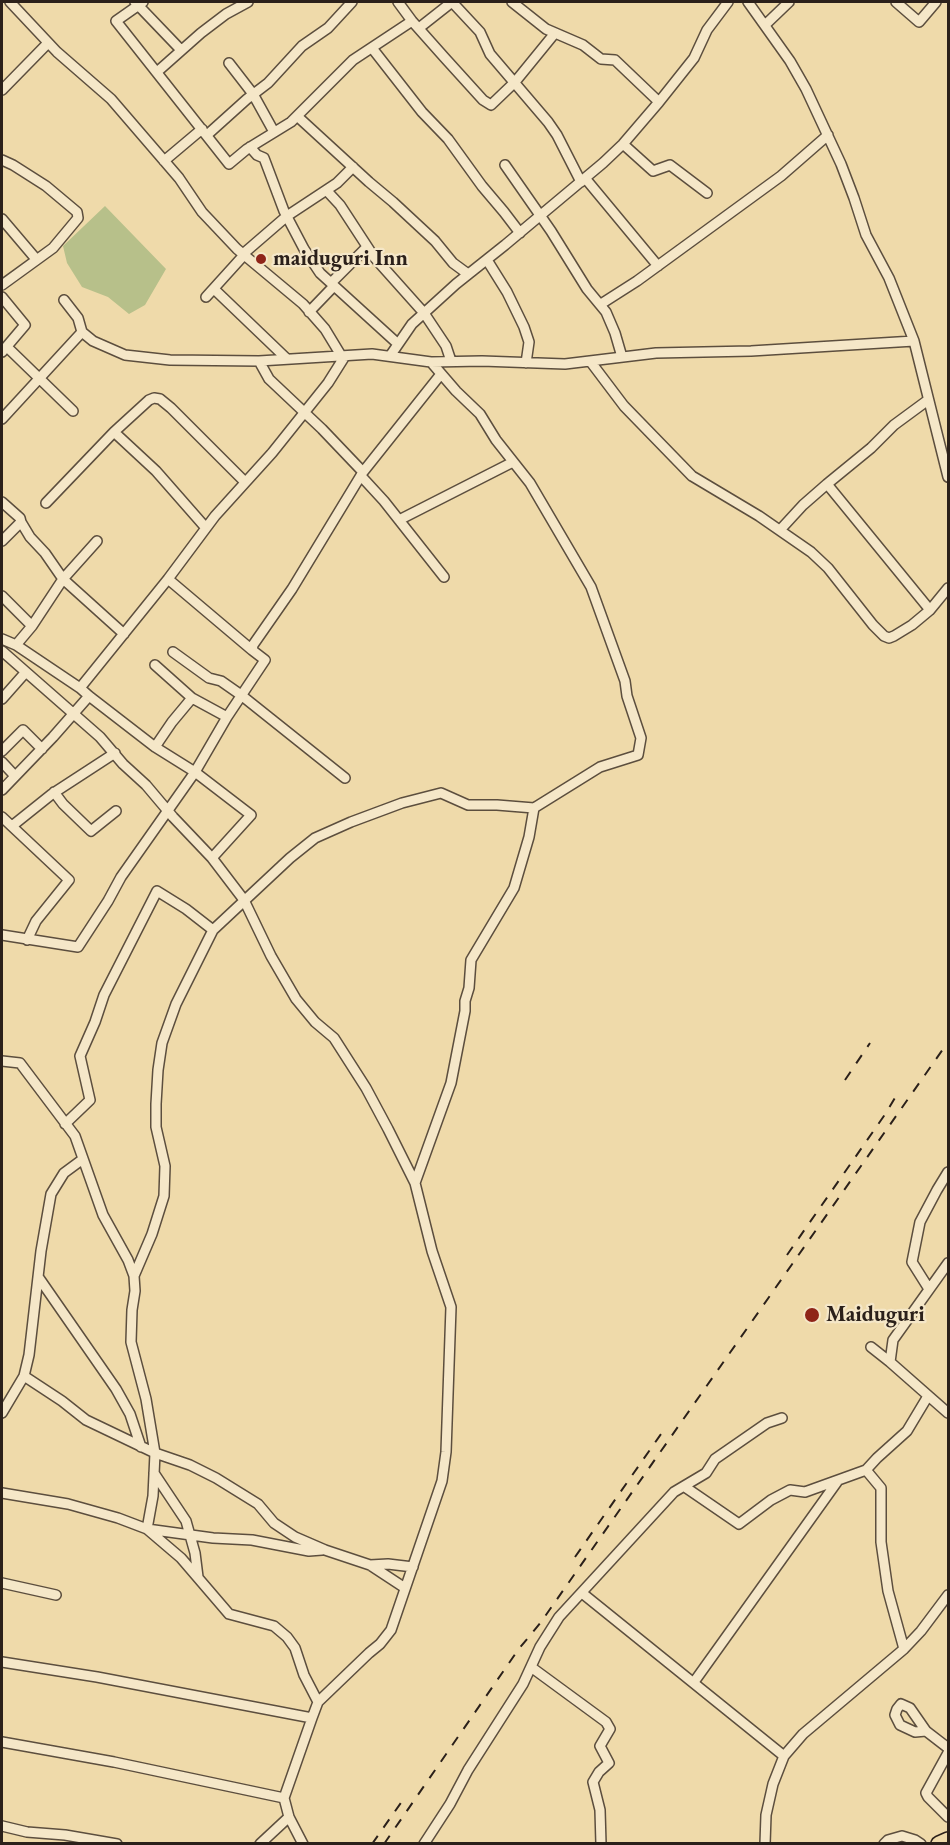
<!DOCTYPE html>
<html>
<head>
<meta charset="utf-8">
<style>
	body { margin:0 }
	#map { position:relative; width:950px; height:1845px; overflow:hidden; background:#efdaaa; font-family:"EB Garamond",serif }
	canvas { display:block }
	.frame { position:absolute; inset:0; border:3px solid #2b201a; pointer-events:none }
</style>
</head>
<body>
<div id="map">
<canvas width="950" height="1845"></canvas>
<div class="frame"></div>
</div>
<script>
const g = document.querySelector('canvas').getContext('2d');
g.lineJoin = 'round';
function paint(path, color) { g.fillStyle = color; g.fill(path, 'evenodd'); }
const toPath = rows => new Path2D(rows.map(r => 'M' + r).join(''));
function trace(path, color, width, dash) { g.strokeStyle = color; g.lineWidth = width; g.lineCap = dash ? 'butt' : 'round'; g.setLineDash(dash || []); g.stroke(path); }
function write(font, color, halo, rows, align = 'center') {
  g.font = font + ' "EB Garamond",serif'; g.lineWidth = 4.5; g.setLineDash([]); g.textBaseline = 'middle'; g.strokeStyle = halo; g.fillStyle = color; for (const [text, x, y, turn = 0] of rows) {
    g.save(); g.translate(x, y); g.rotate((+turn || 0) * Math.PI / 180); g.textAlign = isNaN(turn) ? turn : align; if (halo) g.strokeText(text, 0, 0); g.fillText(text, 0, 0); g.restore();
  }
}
paint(toPath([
	[105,206,166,269,145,305,129,314,108,297,82,287,67,263,63,246]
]), '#b7c08a');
const minor = toPath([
	[10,2,57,52,111,99,179,178,202,212,237,249,303,304,325,329,342,357],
	[135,2,181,50],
	[143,2,116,21,229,164,247,149,291,122,353,60,412,21],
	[398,2,412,21,444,57,483,100,491,105,515,82,555,33],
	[452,2,480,32,490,54,548,122,557,135,581,182],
	[512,2,546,29,583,45,601,59,615,60,659,102],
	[748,2,790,61,806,89,841,164,854,198,866,235,889,278,914,341,948,477],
	[896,2,919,22,936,2],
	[765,25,789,2],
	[419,28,452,2],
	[372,48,422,112,448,139,482,186,504,212,520,233],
	[229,63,253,94,274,132],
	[157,72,201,33,226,14,248,2],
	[2,90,48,43],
	[297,116,369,182,393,202,435,241,453,263,468,274],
	[207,135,247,99,268,83,302,46,328,28,352,2],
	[623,144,653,171,670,165,707,193],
	[250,147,257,155,264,158,284,211,304,249,320,273,398,344],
	[2,160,13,165,46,186,77,212,78,218,53,248,2,285],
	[164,161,202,129],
	[505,165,551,231,587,289,606,312,615,333,622,357],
	[585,178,658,266],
	[327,191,340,205,374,257,424,313,446,346,451,361],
	[2,219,36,259],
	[243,254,287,216,337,183,353,167],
	[487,260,507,292,524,327,529,342,526,363],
	[331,283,367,247],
	[214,289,287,359],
	[2,297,25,325,2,352],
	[206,297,244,255],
	[64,300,78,318,82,332,93,341,125,355,170,360,259,361,372,354,431,362,482,361,565,364,656,353,751,351,914,341],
	[601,304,637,281,781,176,828,135],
	[309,312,334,286],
	[7,347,73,411],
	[390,356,412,324,456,284,505,245,603,163,623,144,659,102,694,58,707,30,728,2],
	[259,361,269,379,322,429,363,472],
	[590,361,624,406,692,476,759,516,811,552,828,568,873,625,884,636,889,638,894,636,912,625,930,610,948,588],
	[2,419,82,332],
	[114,432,156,471,206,528],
	[361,476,384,501,444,577],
	[827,484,930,610],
	[2,502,20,518,21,522,30,537,45,553,63,579,32,626,16,645],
	[46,503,114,432,149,400,154,398,160,399,171,408,245,482],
	[399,520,513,462],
	[780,530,803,505,827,484,871,448,894,425,928,400],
	[2,541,21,522],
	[97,541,63,579,124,634],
	[168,579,252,650],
	[2,596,32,626],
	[2,639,16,645,80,688,89,696,155,747,195,772,251,815,212,858],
	[2,651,100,737,123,764,146,785,173,817,212,858,244,900,271,956,296,999,315,1022,334,1038,366,1088,388,1129,415,1183,432,1251,451,1307,446,1452,442,1481,391,1630,380,1644,369,1653,318,1702,312,1718,284,1798,289,1817,303,1844],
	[173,652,209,678,221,681,241,695,345,778],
	[155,665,192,698],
	[80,688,168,579,215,516,272,453,328,383,345,356],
	[2,699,25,673],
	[155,747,172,722,192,698,227,717,265,660,252,650,253,645,292,589,363,472,441,374],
	[2,751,23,730,42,749],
	[2,762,15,776],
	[2,790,53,737,89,696],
	[54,792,63,804,91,831,116,811],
	[2,817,69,880,36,921,27,940],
	[12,826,52,794,115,753],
	[2,935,78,947,108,901,121,877,195,772,227,717],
	[2,1061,20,1063,75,1136,103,1215,128,1260,134,1276,135,1291,132,1310,131,1342,146,1399,155,1453,153,1496,147,1529],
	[65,1124,90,1100,80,1056,95,1022,104,995,157,891,186,909,213,930],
	[415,1183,451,1083,465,1011,465,1001,469,988,471,960,514,888,529,837,534,808],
	[134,1276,152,1234,164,1196,165,1166,156,1127,156,1104,158,1070,162,1043,176,1004,213,930,290,858,315,838,351,822,402,803,441,793,468,805,497,805,534,808,600,767,638,755,641,738,627,696,625,681,591,587,530,483,496,440,480,414,456,391,431,362],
	[39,1278,116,1389,130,1414,141,1447],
	[929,1289,912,1262,920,1222,937,1190,948,1172],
	[871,1347,890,1362,948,1413],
	[890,1362,893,1340,948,1263],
	[24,1376,62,1401,86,1420,155,1453,190,1465,216,1478,258,1504,274,1523,295,1537,325,1550,370,1565,405,1588],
	[2,1413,24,1376,29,1355,41,1251,51,1194,64,1173,83,1159],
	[866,1470,881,1488,881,1542,888,1591,904,1649],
	[154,1473,186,1521,195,1553,198,1577],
	[685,1487,739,1524,771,1500,790,1490,805,1492,866,1470,877,1458,907,1431,928,1396],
	[2,1493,68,1504,118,1518,147,1529,213,1538,252,1540,309,1551,322,1550],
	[147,1529,181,1558,229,1614,274,1626,287,1637,295,1648,304,1675,318,1702],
	[370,1565,388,1564,413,1567],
	[2,1583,56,1595],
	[582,1593,784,1756],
	[2,1662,97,1677,312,1718],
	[531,1667,606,1722,610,1729,600,1746,609,1763,599,1772,593,1782,600,1810,601,1844],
	[694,1682,837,1482],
	[926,1731,915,1732,900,1725,895,1715,897,1709,901,1704,910,1708,926,1731,948,1748],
	[2,1742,114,1762,284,1798],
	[948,1753,926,1793,928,1797,948,1817],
	[2,1826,27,1832,65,1835,117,1844],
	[260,1844,289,1817],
	[424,1844,450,1804,468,1770,523,1684,540,1647,559,1617,674,1492,706,1473,715,1459,767,1423,782,1418],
	[765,1844,766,1815,773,1784,784,1756,803,1734,904,1649,921,1631,948,1595],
	[884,1844,888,1840,902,1836,915,1840,921,1844]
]);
const trunk = toPath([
	[939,1844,948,1840]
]);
trace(minor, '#5c4e3e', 12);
trace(trunk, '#2b201a', 18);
trace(minor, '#f5e7c8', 9);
trace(trunk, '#efdaaa', 15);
trace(toPath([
	[845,1080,870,1043],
	[787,1255,886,1113,896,1096],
	[575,1557,661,1434],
	[372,1844,405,1797],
	[384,1844,518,1650,541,1622,948,1042]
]), '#2b201a', 2, [10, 10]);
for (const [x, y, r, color] of [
	[261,259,6,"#8f2418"],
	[812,1315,8,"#8f2418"]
]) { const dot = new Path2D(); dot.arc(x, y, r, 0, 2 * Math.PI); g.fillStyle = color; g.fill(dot); trace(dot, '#f5e7c8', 2); }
write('bold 22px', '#2b201a', '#f5e7c8', [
	["maiduguri Inn",273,259],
	["Maiduguri",826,1315]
], 'left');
</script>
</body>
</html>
